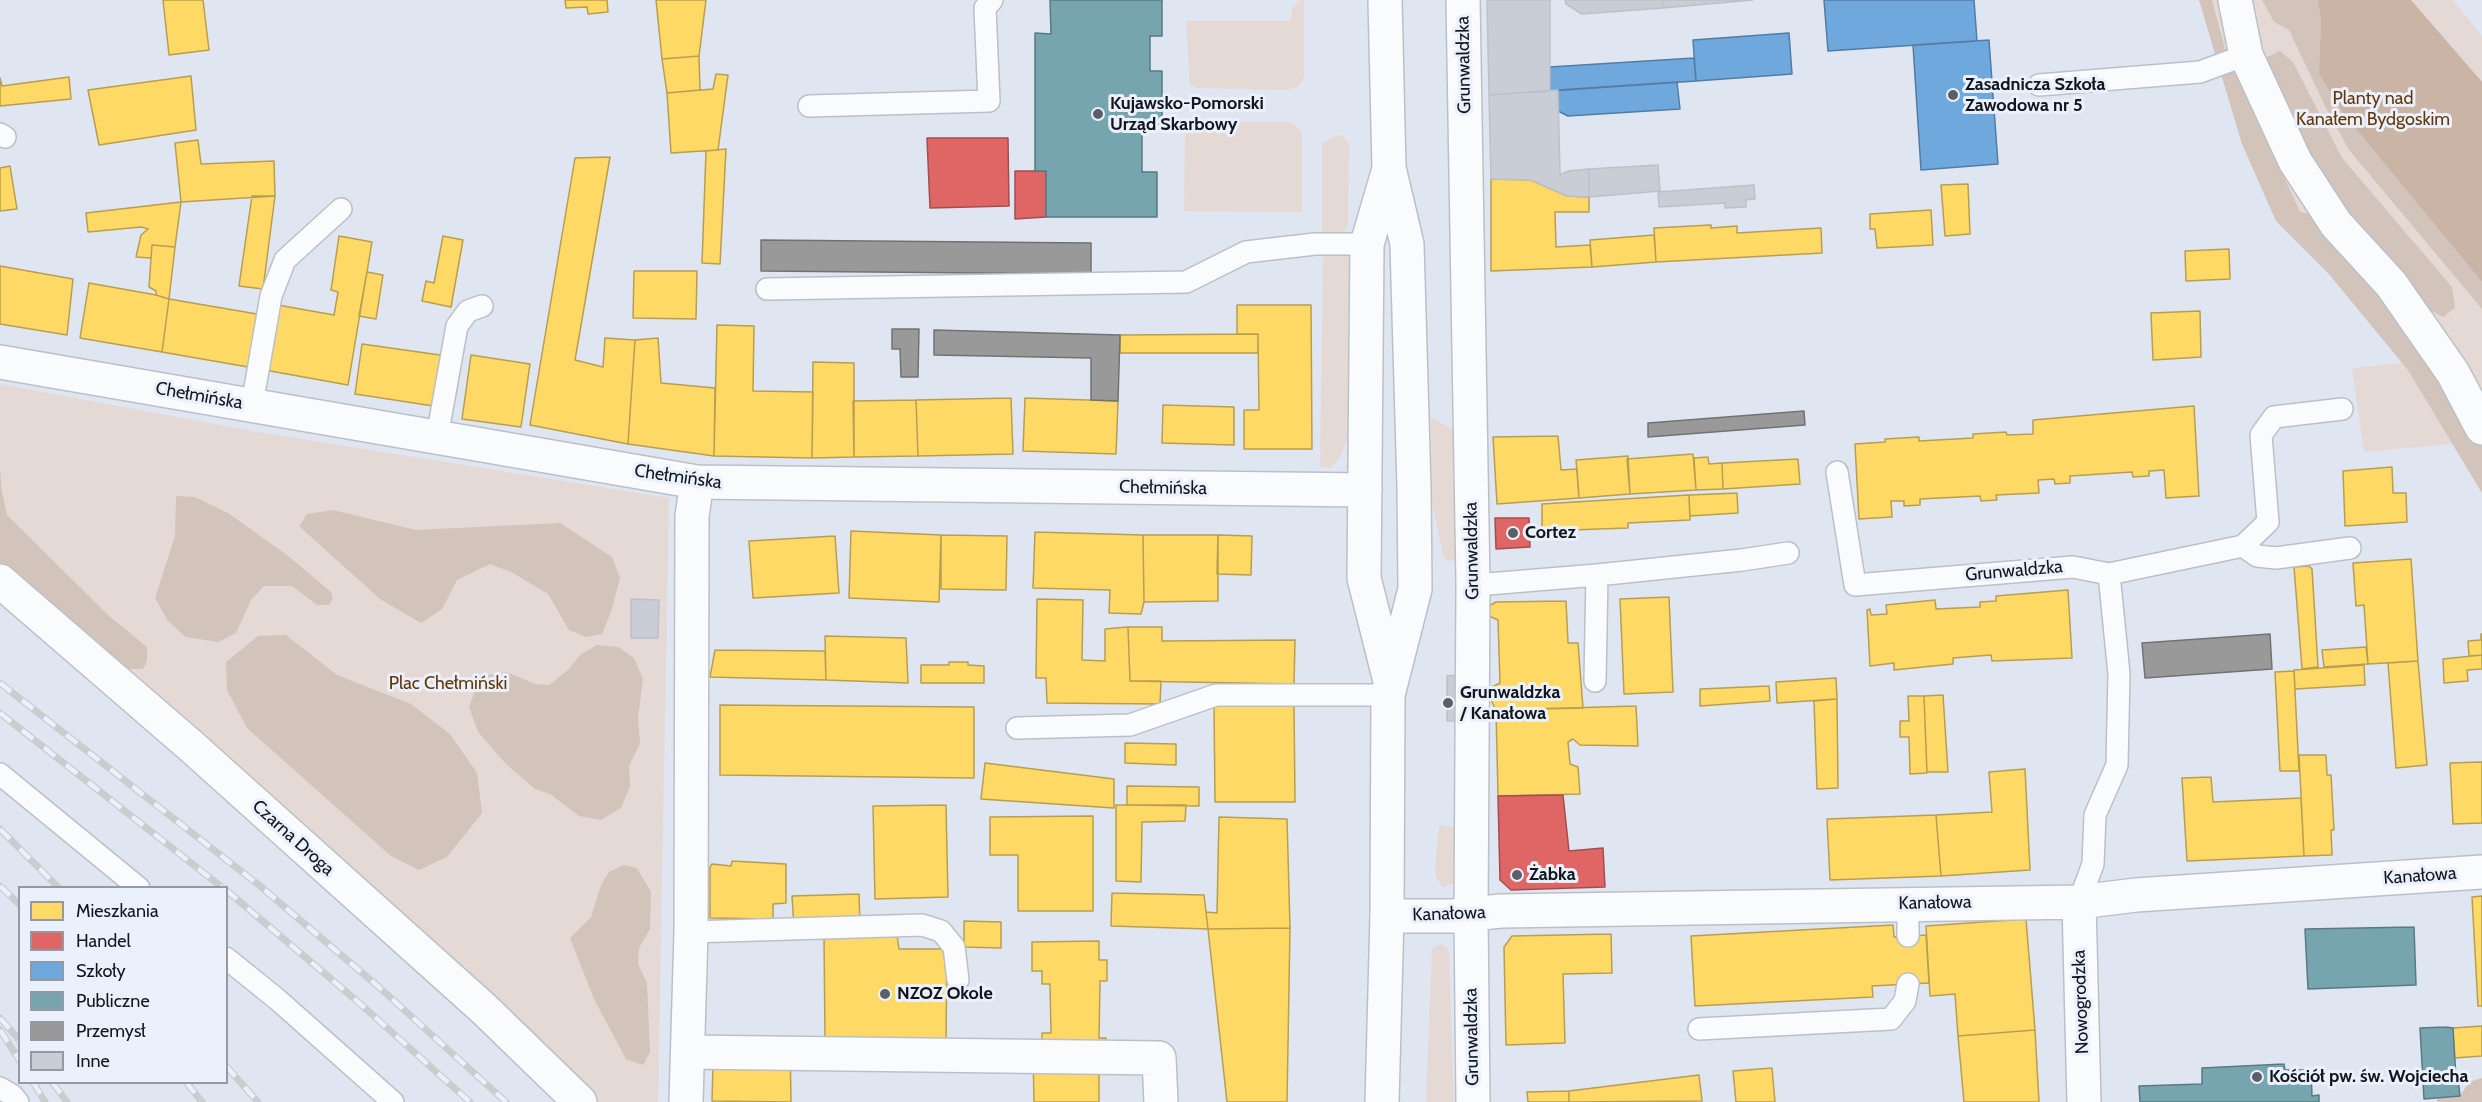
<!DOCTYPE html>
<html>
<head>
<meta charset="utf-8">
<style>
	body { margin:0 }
	#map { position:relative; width:2482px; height:1102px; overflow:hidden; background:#e0e6f1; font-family:Cabin,sans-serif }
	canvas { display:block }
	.legend { position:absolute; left:18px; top:886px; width:210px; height:198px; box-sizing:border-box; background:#ebf1fc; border:2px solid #9599a3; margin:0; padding:8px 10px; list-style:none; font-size:18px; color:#13161d }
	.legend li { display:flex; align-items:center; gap:12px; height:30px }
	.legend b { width:30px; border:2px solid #9599a3 }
</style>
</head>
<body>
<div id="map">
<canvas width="2482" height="1102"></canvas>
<ul class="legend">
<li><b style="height:16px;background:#ffd966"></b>Mieszkania</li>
<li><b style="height:16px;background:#e06666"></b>Handel</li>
<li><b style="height:16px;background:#6fa8dc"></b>Szkoły</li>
<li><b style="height:16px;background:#76a5af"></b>Publiczne</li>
<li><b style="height:16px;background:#999"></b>Przemysł</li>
<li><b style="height:16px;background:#c9cdd5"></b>Inne</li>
</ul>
</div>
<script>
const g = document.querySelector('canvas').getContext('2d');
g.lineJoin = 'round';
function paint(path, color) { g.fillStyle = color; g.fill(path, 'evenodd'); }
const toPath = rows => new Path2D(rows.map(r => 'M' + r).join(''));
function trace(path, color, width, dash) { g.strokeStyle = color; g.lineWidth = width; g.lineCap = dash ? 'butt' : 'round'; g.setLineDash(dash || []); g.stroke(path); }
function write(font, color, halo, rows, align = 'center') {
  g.font = font + ' Cabin,sans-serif'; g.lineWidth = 6; g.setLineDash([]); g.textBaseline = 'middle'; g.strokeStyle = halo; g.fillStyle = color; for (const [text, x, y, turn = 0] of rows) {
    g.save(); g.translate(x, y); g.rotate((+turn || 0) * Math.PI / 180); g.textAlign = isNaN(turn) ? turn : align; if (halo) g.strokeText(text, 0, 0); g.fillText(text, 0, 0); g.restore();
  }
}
paint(toPath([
	[1301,0,1304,0,1304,78,1298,87,1287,90,1197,88,1190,85,1186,21,1291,21,1292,8],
	[2199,0,2453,0,2482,36,2482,493,2452,444,2364,452,2352,368,2402,363,2328,273,2276,221,2242,144],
	[1197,122,1289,122,1299,128,1302,135,1302,212,1184,211,1185,132,1187,127],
	[1337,135,1343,136,1349,144,1348,227,1340,235,1322,234,1322,143],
	[1323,254,1345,254,1349,258,1349,265,1348,438,1339,459,1329,468,1320,467],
	[0,384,252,431,669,498,658,1102,596,1102,0,581],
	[1431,417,1454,430,1456,549,1455,560,1450,561,1446,561,1443,555,1432,503],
	[1439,825,1458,828,1456,881,1443,888,1436,877,1435,868],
	[1441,944,1449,950,1454,1102,1426,1102,1432,949]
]), '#e4d9d4');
paint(toPath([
	[2199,0,2212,0,2225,49,2300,212,2315,215,2443,369,2482,441,2482,493,2408,370,2328,273,2276,221,2242,144],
	[2262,0,2318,0,2321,20,2319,74,2343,113,2482,282,2482,309,2349,150,2325,106,2289,30,2274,22],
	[2280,51,2293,62,2342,158,2452,287,2455,308,2443,317,2422,306,2314,176,2263,59],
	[0,468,2,492,7,515,109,616,147,647,147,661,143,669,125,669,0,566],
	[176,496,195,497,228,513,287,555,331,592,333,598,329,605,317,605,292,586,264,586,251,600,236,633,218,642,186,637,168,621,155,598,175,536],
	[333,510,416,530,560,523,612,557,620,578,611,612,602,634,586,637,569,630,548,594,513,573,490,564,457,580,442,609,421,623,380,599,299,526,307,514],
	[286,635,337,675,411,704,450,734,477,773,482,813,447,857,419,870,391,856,247,728,227,690,226,662,258,636],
	[597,645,618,647,634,658,643,679,638,718,640,743,629,766,630,786,621,808,601,820,579,816,550,794,535,789,506,764,478,732,469,707,475,691,489,675,507,672,535,684,549,685,568,670,580,655],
	[624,865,637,868,651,892,650,929,639,948,638,964,647,983,650,1052,643,1065,626,1059,594,999,570,938,591,917,601,885,609,872],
	[2482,1078,2482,1102,2437,1102,2437,1098,2460,1096,2469,1082]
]), '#d3c4bb');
paint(toPath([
	[2318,0,2411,0,2482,82,2482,282,2343,113,2319,74,2321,20]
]), '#c9b4a5');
const homes = toPath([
	[163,0,203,0,209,50,169,55,163,0],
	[565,0,607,0,608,12,588,14,587,7,566,8,565,0],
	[656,0,706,0,699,56,662,59,656,0],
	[699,56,700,90,667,93,662,59,699,56],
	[716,74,728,75,718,150,671,153,667,93,713,89,716,74],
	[191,76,196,130,99,145,88,90,191,76],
	[69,77,71,99,0,106,0,78,2,86,69,77],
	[198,140,201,164,274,161,275,196,181,202,175,143,198,140],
	[726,149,720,264,702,263,706,151,726,149],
	[610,157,575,360,603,367,605,338,635,340,628,444,530,425,575,158,610,157],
	[10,166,17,209,0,211,0,168,10,166],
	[1491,179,1531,180,1567,196,1589,197,1589,212,1555,212,1556,247,1590,245,1592,267,1491,271,1491,179],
	[1968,184,1970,234,1945,236,1941,185,1968,184],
	[252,196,275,196,263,289,239,286,252,196],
	[181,202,175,247,152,245,151,258,136,257,141,235,148,229,141,227,88,232,86,213,181,202],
	[1931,210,1933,245,1877,248,1875,229,1870,229,1870,214,1931,210],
	[1711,225,1711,228,1737,226,1737,233,1821,228,1822,253,1656,262,1654,228,1711,225],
	[1654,235,1656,262,1592,267,1590,240,1654,235],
	[339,236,372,242,348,385,248,367,257,314,261,302,334,315,338,292,331,290,339,236],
	[443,236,463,240,451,307,422,301,426,281,434,283,443,236],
	[152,245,175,247,169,299,156,295,156,291,149,287,152,245],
	[2229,249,2230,279,2186,281,2185,251,2229,249],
	[0,266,73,279,67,335,0,324,0,266],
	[634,271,697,271,696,319,633,318,634,271],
	[367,272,383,275,376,319,359,316,367,272],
	[89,283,156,295,169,299,162,352,80,338,89,283],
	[169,299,257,314,248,367,162,352,169,299],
	[1237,305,1311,305,1312,449,1244,449,1244,410,1259,410,1258,334,1237,334,1237,305],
	[2200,311,2201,357,2153,360,2151,313,2200,311],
	[717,325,754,326,753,391,813,392,812,458,714,456,717,325],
	[1258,334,1258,353,1120,353,1120,335,1258,334],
	[658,338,661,383,715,388,714,456,628,444,635,340,658,338],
	[362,344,447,356,440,407,355,394,362,344],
	[471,355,530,364,521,427,462,419,471,355],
	[813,362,854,363,854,457,812,458,813,362],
	[1011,398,1013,454,918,456,916,400,1011,398],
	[1025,398,1118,401,1116,454,1023,451,1025,398],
	[916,400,918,456,854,457,853,401,916,400],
	[1163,405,1234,407,1234,445,1162,443,1163,405],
	[2194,406,2199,496,2166,498,2164,470,2149,471,2149,476,2133,477,2132,472,2070,476,2070,483,2055,484,2054,479,2038,480,2039,493,1996,495,1997,500,1981,501,1980,496,1920,499,1920,505,1904,506,1904,501,1891,501,1892,517,1859,519,1855,444,1885,442,1885,439,1919,437,1919,441,1973,438,1973,434,2006,432,2007,435,2033,434,2033,420,2194,406],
	[1558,436,1561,470,1577,469,1579,498,1497,504,1493,437,1558,436],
	[1693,454,1696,490,1630,494,1627,459,1693,454],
	[1628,456,1630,494,1579,498,1576,460,1628,456],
	[1708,457,1709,464,1722,463,1723,489,1696,490,1694,458,1708,457],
	[1798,459,1800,484,1723,489,1722,463,1798,459],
	[2392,467,2393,493,2406,493,2407,522,2345,526,2343,471,2392,467],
	[1737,493,1738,513,1690,516,1689,495,1737,493],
	[1689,495,1690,520,1628,523,1628,528,1542,531,1542,504,1689,495],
	[851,531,941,535,939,602,849,598,851,531],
	[1035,532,1143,535,1144,602,1141,614,1109,613,1110,590,1033,588,1035,532],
	[941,535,1007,536,1006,590,941,589,941,535],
	[1143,535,1218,535,1218,601,1144,602,1143,535],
	[1218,535,1252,536,1251,575,1217,574,1218,535],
	[835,536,839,593,753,598,749,541,835,536],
	[2411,559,2418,661,2368,664,2364,605,2356,606,2353,563,2411,559],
	[2309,566,2312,569,2318,667,2302,669,2294,567,2309,566],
	[2068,590,2072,658,1992,661,1991,655,1953,658,1953,664,1894,670,1894,663,1870,666,1867,610,1870,609,1871,615,1887,614,1886,605,1935,600,1936,609,1980,607,1980,602,1996,601,1996,596,2068,590],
	[1669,597,1673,692,1624,694,1620,599,1669,597],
	[1037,599,1083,600,1082,660,1105,661,1105,629,1128,627,1130,681,1161,681,1160,704,1047,703,1046,678,1036,678,1037,599],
	[1566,601,1568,643,1578,643,1583,708,1496,710,1492,702,1490,688,1500,683,1498,620,1489,616,1489,606,1496,602,1566,601],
	[1128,627,1162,627,1162,641,1295,640,1294,684,1130,681,1128,627],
	[2481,634,2482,634,2482,655,2469,656,2468,641,2481,640,2481,634],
	[825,636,906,638,908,683,826,680,825,636],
	[2366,647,2368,664,2324,667,2322,650,2366,647],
	[715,650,825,651,826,680,710,677,715,650],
	[2482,655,2482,669,2467,670,2468,681,2444,683,2443,659,2482,655],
	[2418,661,2427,765,2396,768,2388,663,2418,661],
	[949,662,968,662,968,665,984,666,984,683,921,683,921,665,949,665,949,662],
	[2364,665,2365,685,2295,689,2294,670,2364,665],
	[2294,671,2299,771,2280,771,2275,672,2294,671],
	[1836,678,1837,699,1777,703,1776,682,1836,678],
	[1769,686,1770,701,1700,706,1700,689,1769,686],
	[1943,695,1948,772,1927,772,1924,696,1943,695],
	[1908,696,1924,696,1927,773,1910,774,1909,737,1900,737,1900,721,1909,721,1908,696],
	[1837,699,1838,788,1817,789,1814,701,1837,699],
	[720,705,974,707,974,778,720,775,720,705],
	[1294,705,1295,802,1215,802,1214,706,1294,705],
	[1636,706,1638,746,1580,745,1573,739,1568,742,1570,764,1578,767,1580,794,1498,796,1496,710,1636,706],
	[1125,743,1176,744,1176,765,1125,763,1125,743],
	[2299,755,2326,755,2327,775,2331,775,2334,830,2331,830,2332,855,2304,856,2299,755],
	[2482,762,2482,823,2453,824,2450,763,2482,762],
	[985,763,1114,779,1114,808,981,799,985,763],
	[2025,769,2030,870,1941,876,1936,815,1992,812,1989,772,2025,769],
	[2211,777,2213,802,2301,798,2304,856,2187,861,2182,778,2211,777],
	[1127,786,1199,787,1199,806,1127,805,1127,786],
	[946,805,948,897,875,899,873,806,946,805],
	[1116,805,1186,805,1185,821,1142,822,1141,882,1116,881,1116,805],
	[1936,815,1941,876,1830,880,1827,819,1936,815],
	[1093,816,1093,911,1018,911,1018,855,990,855,990,817,1093,816],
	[1219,817,1287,819,1290,928,1208,929,1206,912,1217,913,1219,817],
	[732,861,786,864,786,903,773,904,773,919,710,918,710,867,712,864,731,866,732,861],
	[1112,893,1204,895,1208,929,1111,926,1112,893],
	[859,894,860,925,794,927,792,896,859,894],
	[2482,896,2482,1006,2478,1006,2472,897,2482,896],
	[2026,919,2035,1030,1958,1036,1955,994,1930,996,1926,926,2026,919],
	[964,921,1001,922,1001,948,964,947,964,921],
	[1893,925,1894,937,1926,935,1929,983,1872,986,1873,997,1695,1006,1691,936,1893,925],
	[1290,928,1287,1102,1227,1102,1208,929,1290,928],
	[1611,934,1612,973,1563,974,1565,1043,1506,1045,1504,947,1512,936,1611,934],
	[897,935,899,949,947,949,946,1040,825,1039,824,936,897,935],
	[1099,941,1099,960,1107,960,1107,981,1100,981,1099,1038,1106,1038,1106,1058,1099,1057,1099,1102,1034,1102,1033,1050,1042,1050,1042,1033,1051,1033,1050,984,1042,984,1042,971,1032,971,1032,942,1099,941],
	[2482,1026,2482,1056,2454,1058,2453,1028,2482,1026],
	[2035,1030,2039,1102,1964,1102,1958,1036,2035,1030],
	[790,1041,791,1102,712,1101,713,1064,790,1041],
	[1772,1068,1775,1102,1736,1102,1733,1071,1772,1068],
	[1699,1075,1702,1101,1569,1102,1569,1091,1699,1075],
	[1569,1091,1569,1102,1528,1102,1527,1092,1569,1091]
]);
paint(homes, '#ffd966');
trace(homes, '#b89e50', 1.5);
const shops = toPath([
	[927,138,1008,138,1009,206,930,208,927,138],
	[1015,171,1046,171,1046,217,1015,219,1015,171],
	[1495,518,1529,518,1530,547,1496,549,1495,518],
	[1563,795,1569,851,1603,848,1605,887,1511,890,1500,880,1498,796,1563,795]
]);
paint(shops, '#e06666');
trace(shops, '#a24e50', 1.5);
const schools = toPath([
	[1824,0,1974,0,1977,41,1828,51,1824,0],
	[1789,33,1792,74,1696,81,1693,40,1789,33],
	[1989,40,1998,164,1921,170,1913,45,1989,40],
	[1694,58,1696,81,1550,91,1550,67,1694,58],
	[1677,82,1680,109,1568,116,1558,111,1558,90,1677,82]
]);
paint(schools, '#6fa8dc');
trace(schools, '#537ca3', 1.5);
const public = toPath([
	[1050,0,1162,0,1162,36,1150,36,1150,71,1162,71,1162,124,1142,124,1142,172,1157,172,1157,217,1046,217,1046,171,1035,171,1035,33,1051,34,1050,0],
	[2414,927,2416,985,2308,989,2305,929,2414,927],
	[2445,1027,2453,1028,2456,1078,2458,1078,2460,1096,2424,1099,2420,1028,2445,1027],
	[2284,1064,2285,1070,2311,1070,2312,1096,2319,1095,2319,1102,2140,1102,2139,1086,2202,1084,2202,1068,2284,1064]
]);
paint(public, '#76a5af');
trace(public, '#587a83', 1.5);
const industry = toPath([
	[761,240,1091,243,1091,274,761,271,761,240],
	[892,329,919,329,918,377,901,377,900,349,892,349,892,329],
	[934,330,1120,335,1118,401,1091,400,1091,358,934,355,934,330],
	[1804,411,1805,425,1648,437,1648,423,1804,411],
	[2270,634,2272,669,2145,678,2142,643,2270,634]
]);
paint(industry, '#999');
trace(industry, '#717274', 1.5);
const building = toPath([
	[1487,0,1550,0,1550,91,1489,95,1487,0],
	[1565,0,1662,0,1663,8,1582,14,1566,4,1565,0],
	[1662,0,1753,0,1663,8,1662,0],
	[1558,90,1560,175,1568,171,1589,169,1589,197,1567,196,1531,180,1491,179,1489,95,1558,90],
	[1658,165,1660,191,1589,197,1589,169,1658,165],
	[1754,185,1755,199,1746,200,1746,207,1725,208,1725,203,1659,207,1658,192,1754,185],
	[631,599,659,600,658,638,631,638,631,599],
	[1460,675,1460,721,1447,721,1447,676,1460,675]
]);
paint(building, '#c9cdd5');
trace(building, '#bcc1c9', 1.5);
const lane = toPath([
	[2039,85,2200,72,2246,55],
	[809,106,989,101,985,8,992,0],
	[0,134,5,137],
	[767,289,1186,282,1246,252,1315,244,1367,244],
	[252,405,271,296,285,260,341,209],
	[437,437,457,326,468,311,482,306],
	[1837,472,1855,585,2073,567,2109,574,2243,546],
	[2243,546,2268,522,2261,435,2274,417,2342,409],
	[2243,546,2257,556,2276,558,2350,548],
	[1473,583,1488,584,1597,575,1742,560,1788,553],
	[1595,681,1597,575],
	[1017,728,1130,725,1216,695,1388,695],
	[0,774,139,888],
	[2079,902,2093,864,2095,815,2117,765,2119,674,2109,574],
	[1908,904,1908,936],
	[691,932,922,925,941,931,954,947,958,980],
	[226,958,278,1000,393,1102],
	[1699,1029,1891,1019,1905,1001,1908,984],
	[0,1088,12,1095,18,1102]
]);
const street = toPath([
	[1463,0,1473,583,1471,915,1473,1102],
	[2235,0,2246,55,2295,161,2336,224,2391,284,2453,373,2482,428],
	[0,362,697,482,1365,490],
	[0,581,191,746,484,1009,580,1102],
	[2079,902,2084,1102],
	[1387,916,1452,916,1501,911,2079,902,2136,895,2482,872],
	[688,1052,1159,1058,1161,1102],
	[686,1102,691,932,692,516,697,482]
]);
const secondary = toPath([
	[1389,169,1367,244,1364,578,1390,681],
	[1382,1102,1387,916,1388,695,1415,589,1414,487,1407,244,1389,168,1385,0]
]);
trace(lane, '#bbc0c8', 24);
trace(street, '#bbc0c8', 36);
trace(secondary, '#bbc0c8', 36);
trace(lane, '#fafbfd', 21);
trace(street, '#fafbfd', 33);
trace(secondary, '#fafbfd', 33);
const rail = toPath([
	[0,683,260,886,380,988,506,1102],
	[0,713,223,888],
	[0,829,59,888],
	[0,886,20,905],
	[226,890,357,1001,470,1102],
	[0,1018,20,1041],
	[0,1030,20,1061],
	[226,1066,258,1102],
	[33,1082,45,1102],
	[52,1082,67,1102],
	[186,1082,202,1102]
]);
trace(rail, '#caccce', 7);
trace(rail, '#ebf1fc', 4.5, [14]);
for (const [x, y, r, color] of [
	[1953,95,6,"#5b5f67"],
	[1098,114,6,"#5b5f67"],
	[1513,533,6,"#5b5f67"],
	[1448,703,6,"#5b5f67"],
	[1517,875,6,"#5b5f67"],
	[885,994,6,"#5b5f67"],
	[2257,1077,6,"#5b5f67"]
]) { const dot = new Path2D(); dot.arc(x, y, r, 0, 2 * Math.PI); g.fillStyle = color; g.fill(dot); trace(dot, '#ebf1fc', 2); }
write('18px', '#13161d', '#ebf1fc', [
	["Grunwaldzka",1464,65,-91],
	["Chełmińska",199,396,10],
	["Chełmińska",678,477,8],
	["Chełmińska",1163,488,1],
	["Grunwaldzka",1472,551,-91],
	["Grunwaldzka",2014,571,-5],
	["Czarna Droga",293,838,42],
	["Kanałowa",2420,876,-4],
	["Kanałowa",1935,903,-1],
	["Kanałowa",1449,914,-2],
	["Nowogrodzka",2081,1002,-92],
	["Grunwaldzka",1472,1037,-91]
]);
write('bold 18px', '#13161d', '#ebf1fc', [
	["Zasadnicza Szkoła",1965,85],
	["Zawodowa nr 5",1965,106],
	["Kujawsko-Pomorski",1110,104],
	["Urząd Skarbowy",1110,125],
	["Cortez",1525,533],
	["Grunwaldzka",1460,693],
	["/ Kanałowa",1460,714],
	["Żabka",1529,875],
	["NZOZ Okole",897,994],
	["Kościół pw. św. Wojciecha",2269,1077]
], 'left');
write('18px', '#623707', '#ebf1fc', [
	["Planty nad",2373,99],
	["Kanałem Bydgoskim",2373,120],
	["Plac Chełmiński",448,684]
]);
</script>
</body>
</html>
